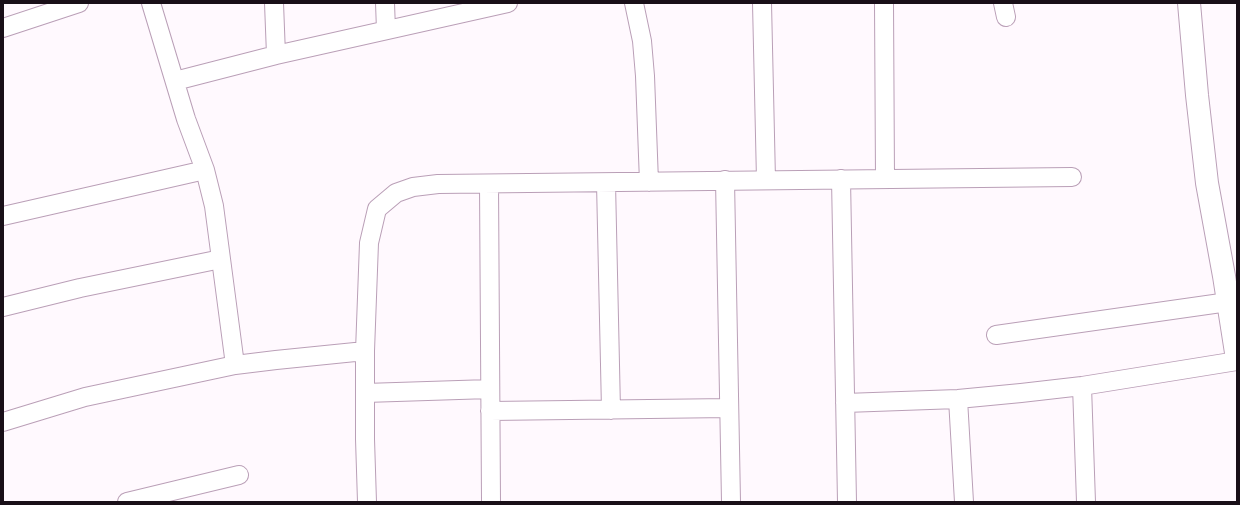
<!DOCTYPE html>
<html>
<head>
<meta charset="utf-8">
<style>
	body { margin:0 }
	#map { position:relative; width:1240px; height:505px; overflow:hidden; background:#fff9fe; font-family:Karla,sans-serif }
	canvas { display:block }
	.frame { position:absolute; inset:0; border:4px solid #190f18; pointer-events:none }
</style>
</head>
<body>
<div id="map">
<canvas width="1240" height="505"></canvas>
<div class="frame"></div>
</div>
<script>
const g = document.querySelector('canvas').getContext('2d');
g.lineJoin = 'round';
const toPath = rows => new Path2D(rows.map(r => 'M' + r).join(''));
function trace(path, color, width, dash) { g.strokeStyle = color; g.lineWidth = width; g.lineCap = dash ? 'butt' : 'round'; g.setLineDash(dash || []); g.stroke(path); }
const minor = toPath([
	[151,3,186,119,205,170,214,206,235,365],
	[274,3,276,55],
	[385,3,386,30],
	[634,3,642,41,645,76,649,182],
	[762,3,766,180],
	[884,3,885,179],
	[1003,3,1006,17],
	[3,28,79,3],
	[175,81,276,55,508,3],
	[841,179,847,502],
	[725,180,731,502],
	[606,183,611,410],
	[489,184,491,502],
	[3,216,205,170],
	[3,307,80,288,221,259],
	[996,335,1228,302],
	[1082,386,1086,502],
	[365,393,490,389],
	[958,399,964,502],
	[845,403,958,399,1021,393,1082,386,1237,361],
	[490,411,729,408],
	[3,422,85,397,235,365,276,360,365,351],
	[127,502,239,475],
	[367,502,365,439,365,351,369,243,377,209,396,193,413,187,438,184,1072,177]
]);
const tertiary = toPath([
	[1189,3,1197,95,1207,183,1224,276,1237,359]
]);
trace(minor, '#ba9fb7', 20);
trace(tertiary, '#ba9fb7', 24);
trace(minor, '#fff', 18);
trace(tertiary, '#fff', 22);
</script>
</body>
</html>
